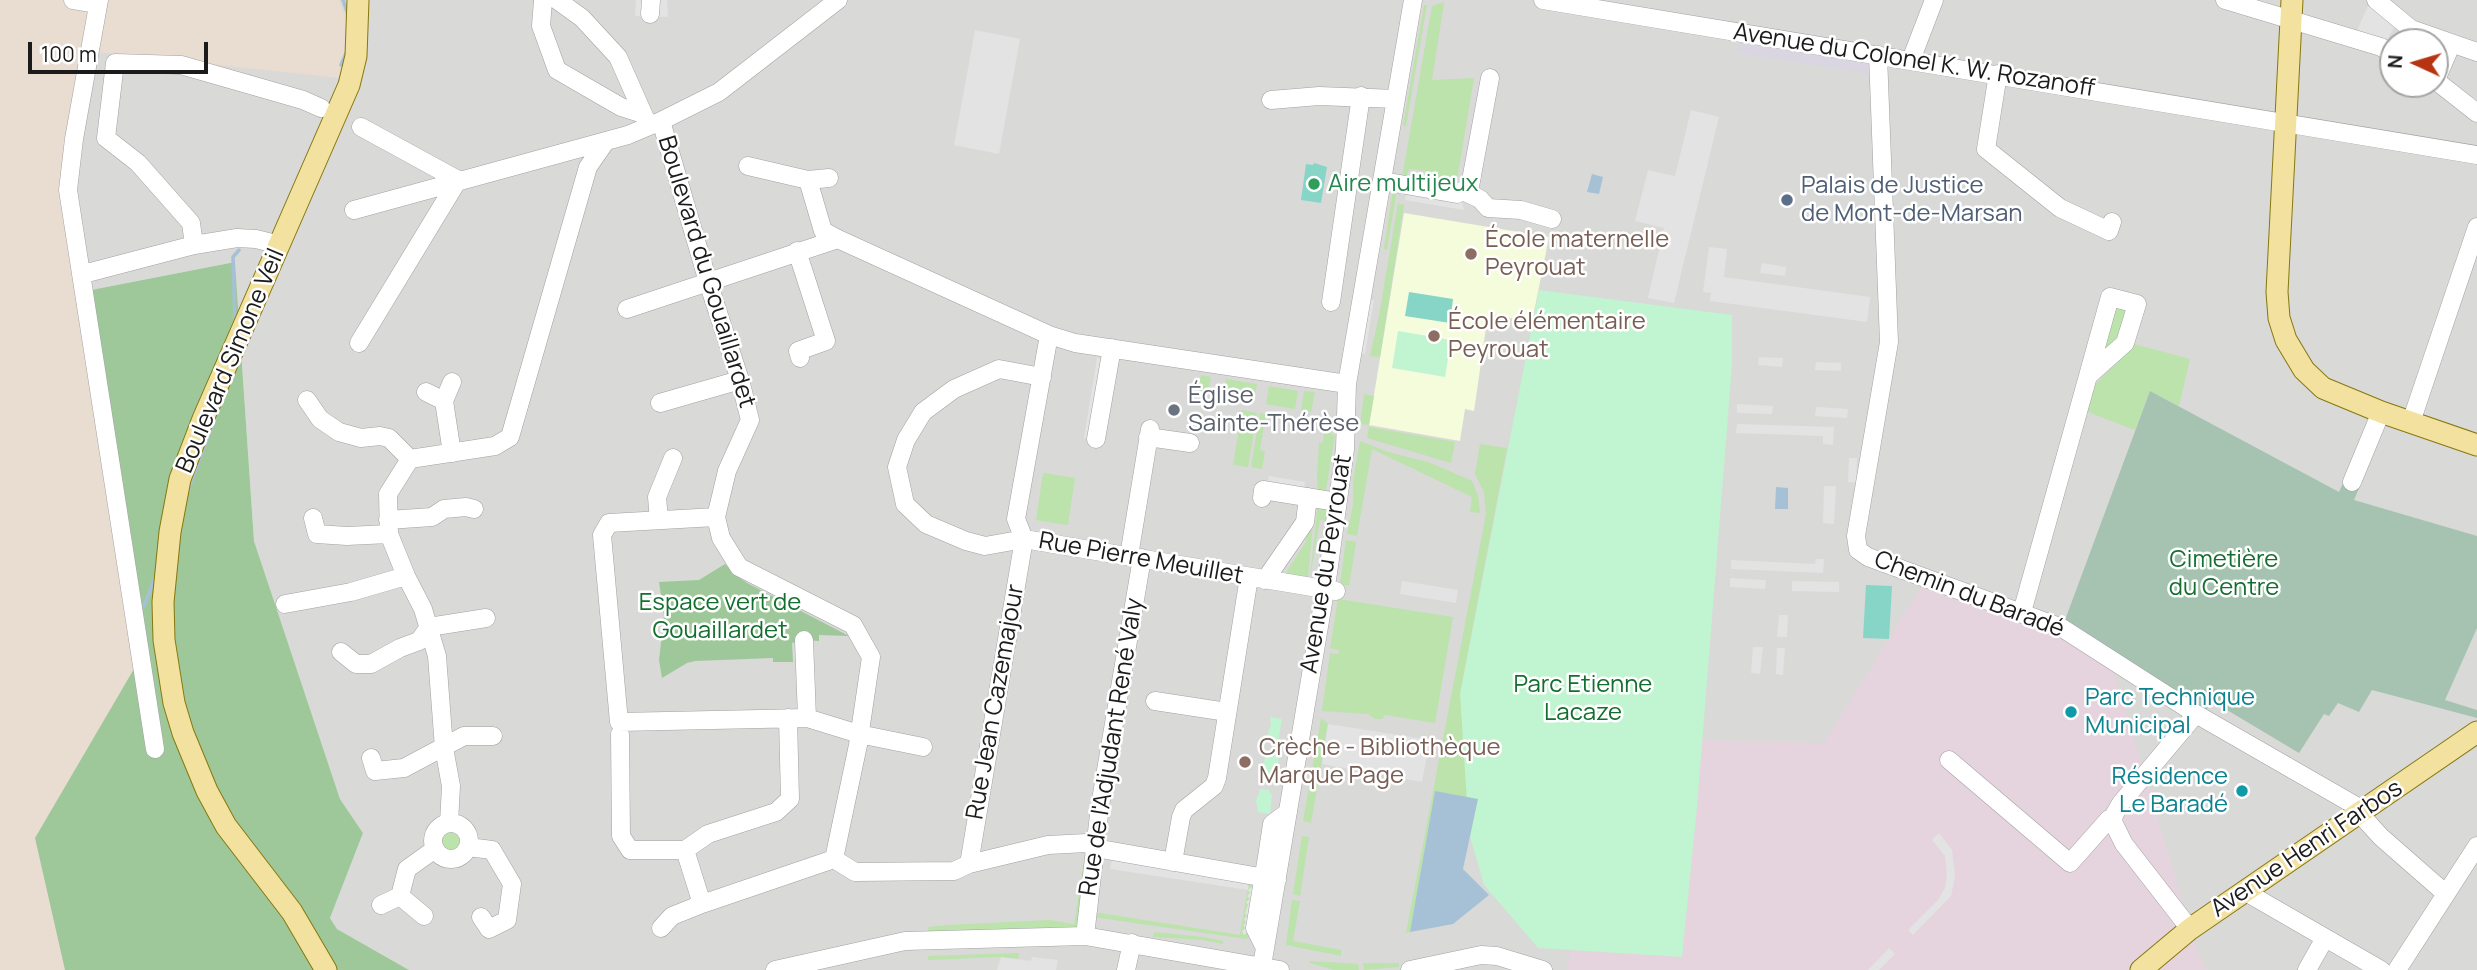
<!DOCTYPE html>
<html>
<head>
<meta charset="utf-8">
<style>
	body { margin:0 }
	#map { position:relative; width:2477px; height:970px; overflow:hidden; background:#ecebe2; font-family:Manrope,sans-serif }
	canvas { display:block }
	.north { position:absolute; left:2379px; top:28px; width:70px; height:70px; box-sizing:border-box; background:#fff; border:2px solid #a4a4a4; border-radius:50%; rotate:274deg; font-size:19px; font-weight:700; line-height:28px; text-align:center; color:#1b1b1b }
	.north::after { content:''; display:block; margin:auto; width:24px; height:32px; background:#b63411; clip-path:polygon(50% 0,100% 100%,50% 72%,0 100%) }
	.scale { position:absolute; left:28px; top:42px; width:180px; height:32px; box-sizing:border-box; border:4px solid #1b1b1b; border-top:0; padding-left:9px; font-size:21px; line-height:24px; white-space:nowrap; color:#1b1b1b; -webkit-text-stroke:5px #fff; paint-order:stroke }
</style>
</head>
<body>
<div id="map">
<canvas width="2477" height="970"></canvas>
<div class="north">N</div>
<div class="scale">100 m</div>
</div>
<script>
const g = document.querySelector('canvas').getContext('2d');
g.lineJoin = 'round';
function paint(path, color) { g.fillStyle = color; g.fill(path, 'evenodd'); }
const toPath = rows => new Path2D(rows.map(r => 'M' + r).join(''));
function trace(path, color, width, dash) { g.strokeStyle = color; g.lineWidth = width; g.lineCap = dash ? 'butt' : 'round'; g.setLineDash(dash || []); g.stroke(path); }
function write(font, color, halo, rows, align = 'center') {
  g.font = font + ' Manrope,sans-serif'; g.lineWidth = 5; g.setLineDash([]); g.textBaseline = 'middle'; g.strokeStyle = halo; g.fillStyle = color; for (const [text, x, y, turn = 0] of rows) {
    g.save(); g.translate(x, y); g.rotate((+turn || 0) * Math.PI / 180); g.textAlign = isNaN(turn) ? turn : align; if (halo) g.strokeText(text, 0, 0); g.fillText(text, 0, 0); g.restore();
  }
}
paint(toPath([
	[104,0,2477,0,2477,970,409,970,337,929,330,918,363,833,340,799,254,541,235,262,91,290,75,189],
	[2393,42,2435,42,2435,84,2393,84]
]), '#d9d9d8');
paint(toPath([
	[1922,585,2058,630,2112,665,2199,957,2208,970,1567,970,1571,950,1682,957,1701,740,1824,743]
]), '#e5d4de');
paint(toPath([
	[1404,213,1549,237,1532,322,1488,314,1474,411,1465,409,1460,441,1369,425]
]), '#f5fcdb');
paint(toPath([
	[0,0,339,0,350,30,350,79,96,52,77,174,86,288,167,746,373,970,0,970]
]), '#e9ddd2');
paint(toPath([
	[1444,2,1432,80,1474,78,1457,180,1450,186,1427,182,1428,171,1409,169,1406,179,1402,178,1432,6],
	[1424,5,1427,5,1406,126,1403,126],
	[1393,189,1397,189,1387,250,1384,249],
	[1398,203,1404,205,1380,357,1370,356,1379,316],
	[2111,307,2131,309,2123,342,2099,364],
	[2134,344,2190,359,2179,406,2150,391,2135,430,2085,411,2091,389],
	[1201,375,1211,377,1208,394,1198,393],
	[1226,379,1257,384,1254,401,1223,396],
	[1269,386,1298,391,1295,409,1266,404],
	[1304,391,1315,392,1311,412,1301,410],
	[1364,394,1374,396,1369,425,1360,424],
	[1242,410,1257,413,1248,467,1233,465],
	[1260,413,1266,414,1260,450,1265,451,1262,469,1251,467],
	[1325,423,1333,424,1331,434,1335,435,1325,496,1318,494,1317,479,1319,442,1323,443],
	[1369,427,1455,442,1451,463,1367,438],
	[1360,441,1388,452,1431,463,1472,481,1478,496,1480,513,1470,512,1472,497,1372,449,1357,536,1347,534,1353,505,1353,481],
	[1480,444,1507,448,1460,694,1478,799,1435,792,1410,932,1406,933,1486,514,1484,492,1475,474],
	[1043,473,1075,478,1068,525,1036,520],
	[1310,500,1315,501,1308,577,1285,574,1306,542],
	[1318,501,1332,503,1329,521,1320,520,1310,577],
	[1346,540,1356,542,1349,586,1340,584],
	[1338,599,1453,617,1435,723,1385,715,1382,719,1375,719,1368,714,1322,711,1330,653,1338,654,1339,650,1330,648],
	[1321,718,1328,724,1311,823,1303,821],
	'438 841a13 13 0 1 1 26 0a13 13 0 1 1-26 0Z',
	[1302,836,1309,837,1300,896,1293,894],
	[1086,848,1079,921,1076,927,1070,931,1065,931,1063,927,945,931,929,937,928,927,947,925,1049,920,1074,924],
	[1249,880,1258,882,1250,893,1248,916,1251,930,1249,937,1246,939,1093,917,1093,912,1240,935],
	[1292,900,1300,901,1293,941,1341,950,1341,956,1286,945],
	[1154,932,1203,937,1223,941,1223,944,1202,940,1153,937],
	[1019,953,1018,959,998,957,928,960,928,956],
	[1310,961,1358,964,1359,970,1334,970,1310,963],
	[1363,963,1399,963,1399,967,1364,970]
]), '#bbe3ab');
paint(toPath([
	[235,262,254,541,340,799,363,833,330,918,337,929,409,970,65,970,35,838,138,662,91,290],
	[725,564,733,573,747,583,849,636,819,635,819,641,804,640,792,643,793,662,773,662,773,658,695,661,687,663,662,678,659,660,664,616,659,582,699,580]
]), '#9ec89a');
paint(toPath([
	[2150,391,2339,492,2345,479,2360,486,2354,500,2477,536,2477,628,2445,700,2477,710,2477,718,2372,690,2359,712,2338,703,2329,716,2324,714,2299,753,2212,701,2205,712,2065,620]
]), '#a5c3b0');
paint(toPath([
	[1539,290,1732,315,1732,365,1697,807,1682,957,1538,948,1484,885,1469,833,1460,694],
	[1398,331,1451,340,1445,377,1392,368],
	[1270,717,1282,719,1278,743,1266,741,1271,724],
	[1266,753,1279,758,1275,778,1273,780,1263,779,1261,774],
	[1260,789,1269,790,1272,795,1270,814,1258,812,1256,801]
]), '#c1f4d0');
paint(toPath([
	[1314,163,1327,167,1321,203,1301,200,1306,164,1313,165],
	[1409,292,1453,299,1450,323,1405,316],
	[1866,585,1892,586,1889,639,1863,638]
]), '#86d5c7');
paint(toPath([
	[636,0,667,0,668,17,635,16],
	[2369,3,2394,27,2386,43,2356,33],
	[975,30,1020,39,999,154,954,145],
	[1691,110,1719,117,1674,303,1648,298,1664,228,1635,221,1648,170,1675,176],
	[1407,189,1461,198,1464,210,1405,200],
	[1709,247,1727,249,1724,277,1870,297,1867,322,1710,301,1711,293,1703,292],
	[1762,263,1786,267,1785,276,1760,273],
	[1369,300,1374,300,1365,354,1361,353],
	[1759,357,1783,358,1782,367,1758,365],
	[1097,358,1104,359,1091,439,1084,438],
	[1816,362,1841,363,1841,371,1815,370],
	[1737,404,1773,406,1772,414,1737,413],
	[1816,407,1848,409,1847,418,1815,416],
	[1737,424,1834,427,1833,445,1823,444,1823,436,1736,433],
	[1849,458,1857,458,1856,483,1848,482],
	[1269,476,1305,482,1303,494,1267,488],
	[1824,486,1836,486,1834,524,1823,523],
	[1816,559,1824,559,1823,573,1731,569,1731,560,1815,564],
	[1730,578,1766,580,1765,589,1730,587],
	[1402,581,1458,590,1456,603,1400,594],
	[1792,581,1839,582,1839,592,1792,591],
	[1779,615,1788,615,1787,637,1777,637],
	[1753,647,1763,647,1760,674,1751,673],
	[1777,648,1785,648,1783,675,1776,674],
	[1328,724,1430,740,1422,782,1322,764],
	[1939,833,1952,850,1955,877,1951,896,1913,935,1908,930,1938,900,1945,888,1947,874,1945,856,1932,840],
	[1112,858,1249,880,1248,890,1258,882,1251,930,1244,935,1242,931,1245,928,1243,925,1246,923,1244,919,1247,916,1245,913,1248,905,1246,902,1250,899,1247,896,1250,893,1248,890,1110,869],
	[1889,948,1895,954,1879,970,1868,970],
	[1001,957,1031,961,1032,957,1058,960,1056,970,997,970]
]), '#e3e3e3');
paint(toPath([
	[1745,38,1790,49,1791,51,1802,53,1803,47,1872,62,1873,74,1737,53,1740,44]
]), '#d9d6e2');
paint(toPath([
	[1592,174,1603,177,1599,194,1587,192],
	[1776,487,1788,488,1788,509,1775,509],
	[1435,791,1478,799,1463,869,1489,895,1453,924,1410,932]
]), '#a6c1d6');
trace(toPath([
	[343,0,349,17],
	[341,65,347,51],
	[235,323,233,257,239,250],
	[188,490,215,418],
	[144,606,156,575]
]), '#a6c1d6', 3.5);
const minor = toPath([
	[73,0,98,4],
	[99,0,74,139,68,190,155,749],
	[543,0,541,26,557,70,621,107,643,114],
	[557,0,582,18,618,57,645,118],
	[1543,0,2477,155],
	[2225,0,2381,47,2393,54],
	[2376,0,2411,29,2477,52],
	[650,14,651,0],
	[1878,55,1889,342,1856,536,1858,550,1868,557,2062,628,2196,714,2363,810],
	[1911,60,1934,0],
	[1998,74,1986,149,2060,208,2109,231,2112,222],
	[2435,80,2477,113],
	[2436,80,2451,45],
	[1271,100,1319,96,1396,99],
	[661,121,708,282,740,380,750,420,727,471,716,517,721,538,739,567,853,625,871,657,858,745,834,859],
	[748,166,808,180],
	[829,178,808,180,823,231,838,239],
	[1383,181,1457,194,1470,186,1490,78],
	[1463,191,1480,199,1488,208,1521,210,1552,219],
	[354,210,628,135,661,121,719,92,838,0],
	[194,245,191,223,138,163,106,138,115,63,181,65,303,100,321,108],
	[797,251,826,341,798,351,800,358],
	[87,273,194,245,237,238,256,239,280,245],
	[1331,302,1361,96],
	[627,309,838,239,1049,335,1075,343,1347,384],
	[359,343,458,180,361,127],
	[1042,377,999,369,954,389,923,412,906,440,897,467,905,504,926,524,966,541,985,546,1024,539,1336,591],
	[426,392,444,401,452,453],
	[307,400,320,419,339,432,361,438,380,436,389,438,410,459],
	[444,401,452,382],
	[660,403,740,380],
	[2411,422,2477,227],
	[1148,437,1190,443],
	[1096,439,1112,348],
	[2352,482,2381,412],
	[1262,498,1263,490,1337,502],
	[716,517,609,523,602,535,619,722,807,718,859,734,923,747],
	[313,518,317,534,347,536,389,534],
	[388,520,432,517,444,509,466,507,474,509],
	[659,520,657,497,673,458],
	[1129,556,1150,429],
	[1265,580,1305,522,1308,497],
	[285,604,351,592,406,576],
	[2022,614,2024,605,2088,376,2096,347,2110,297,2137,304,2125,343,2088,376],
	[804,640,807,718],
	[341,652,356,664,371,664,400,648,419,641,429,627,486,618],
	[1155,701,1227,712],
	[620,734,621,836,630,850,685,850],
	[371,758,375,771,404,768,464,736,493,736],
	[1949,760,2070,863,2109,819,2113,822],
	[2359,813,2381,837,2445,893],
	[449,823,451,786,444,748,437,656,423,609,406,576,389,534,388,494,410,459,495,446,510,437,588,167,606,141],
	'433 841a18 18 0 1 1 36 0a18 18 0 1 1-36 0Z',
	[468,847,492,850,512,884,507,920,489,929,481,917],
	[834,859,855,872,954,871,969,864,1048,845,1087,843,1095,848,1277,880],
	[1173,862,1181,817,1184,810,1214,786,1217,778,1249,577],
	[969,864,1024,539,1016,519,1049,335],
	[2244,891,2381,970],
	[702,904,685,850,708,834,776,812,790,799,788,718],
	[381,905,400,896],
	[424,916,400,896,407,869,435,849],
	[661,928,672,916,702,904,834,859],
	[2190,929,2124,844,2113,822,2114,815,2121,803,2196,714],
	[1085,936,1100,806,1142,558],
	[1265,948,1255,928,1267,857,1272,824,1288,812],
	[1262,966,1328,573,1345,449,1347,384,1413,0],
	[775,970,905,941,1085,936,1280,970],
	[1126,970,1132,943],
	[1410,970,1481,955,1497,956,1543,970],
	[2307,970,2325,938],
	[2397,970,2477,846]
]);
const major = toPath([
	[2292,0,2277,292,2279,318,2286,340,2304,370,2323,388,2381,412,2477,445],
	[326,970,292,912,226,826,207,791,183,733,174,703,164,640,163,602,170,532,180,479,203,419,349,85,356,56,358,0],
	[2141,970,2190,929,2477,732]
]);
trace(minor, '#a2a2a2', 19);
trace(major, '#86780d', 23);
trace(minor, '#fff', 18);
trace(major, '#f3e1a0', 21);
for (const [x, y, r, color] of [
	[1314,184,7,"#2e9e5b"],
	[1787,200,7,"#5c6f8a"],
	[1471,254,7,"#8d6e63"],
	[1434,336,7,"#8d6e63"],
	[1174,410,7,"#6b7280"],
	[2071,712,7,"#0f9aa8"],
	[1245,762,7,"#8d6e63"],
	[2242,791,7,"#0f9aa8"]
]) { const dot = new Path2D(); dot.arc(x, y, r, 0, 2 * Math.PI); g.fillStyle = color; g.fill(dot); trace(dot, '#fff', 2.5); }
write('24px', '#1b1b1b', '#fff', [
	["Avenue du Colonel K. W. Rozanoff",1914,61,9],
	["Boulevard du Gouaillardet",706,272,73],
	["Boulevard Simone Veil",231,361,-67],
	["Rue Pierre Meuillet",1141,559,10],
	["Avenue du Peyrouat",1327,564,-81],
	["Chemin du Baradé",1969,595,21],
	["Rue Jean Cazemajour",996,702,-80],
	["Rue de l'Adjudant René Valy",1112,747,-81],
	["Avenue Henri Farbos",2307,849,-34]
]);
write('24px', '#27864d', '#fff', [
	["Aire multijeux",1328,184]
], 'left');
write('24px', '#4e5e75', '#fff', [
	["Palais de Justice",1801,186],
	["de Mont-de-Marsan",1801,214]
], 'left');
write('24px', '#785e54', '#fff', [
	["École maternelle",1485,240],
	["Peyrouat",1485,268],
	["École élémentaire",1448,322],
	["Peyrouat",1448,350],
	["Crèche - Bibliothèque",1259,748],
	["Marque Page",1259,776]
], 'left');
write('24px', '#5b616d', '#fff', [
	["Église",1188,396],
	["Sainte-Thérèse",1188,424]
], 'left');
write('24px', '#146f2f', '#fff', [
	["Cimetière",2224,560],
	["du Centre",2224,588],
	["Espace vert de",720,603],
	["Gouaillardet",720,631],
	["Parc Etienne",1583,685],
	["Lacaze",1583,713]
]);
write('24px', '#0d838f', '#fff', [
	["Parc Technique",2085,698],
	["Municipal",2085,726],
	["Résidence",2228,777,"right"],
	["Le Baradé",2228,805,"right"]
], 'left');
</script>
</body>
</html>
